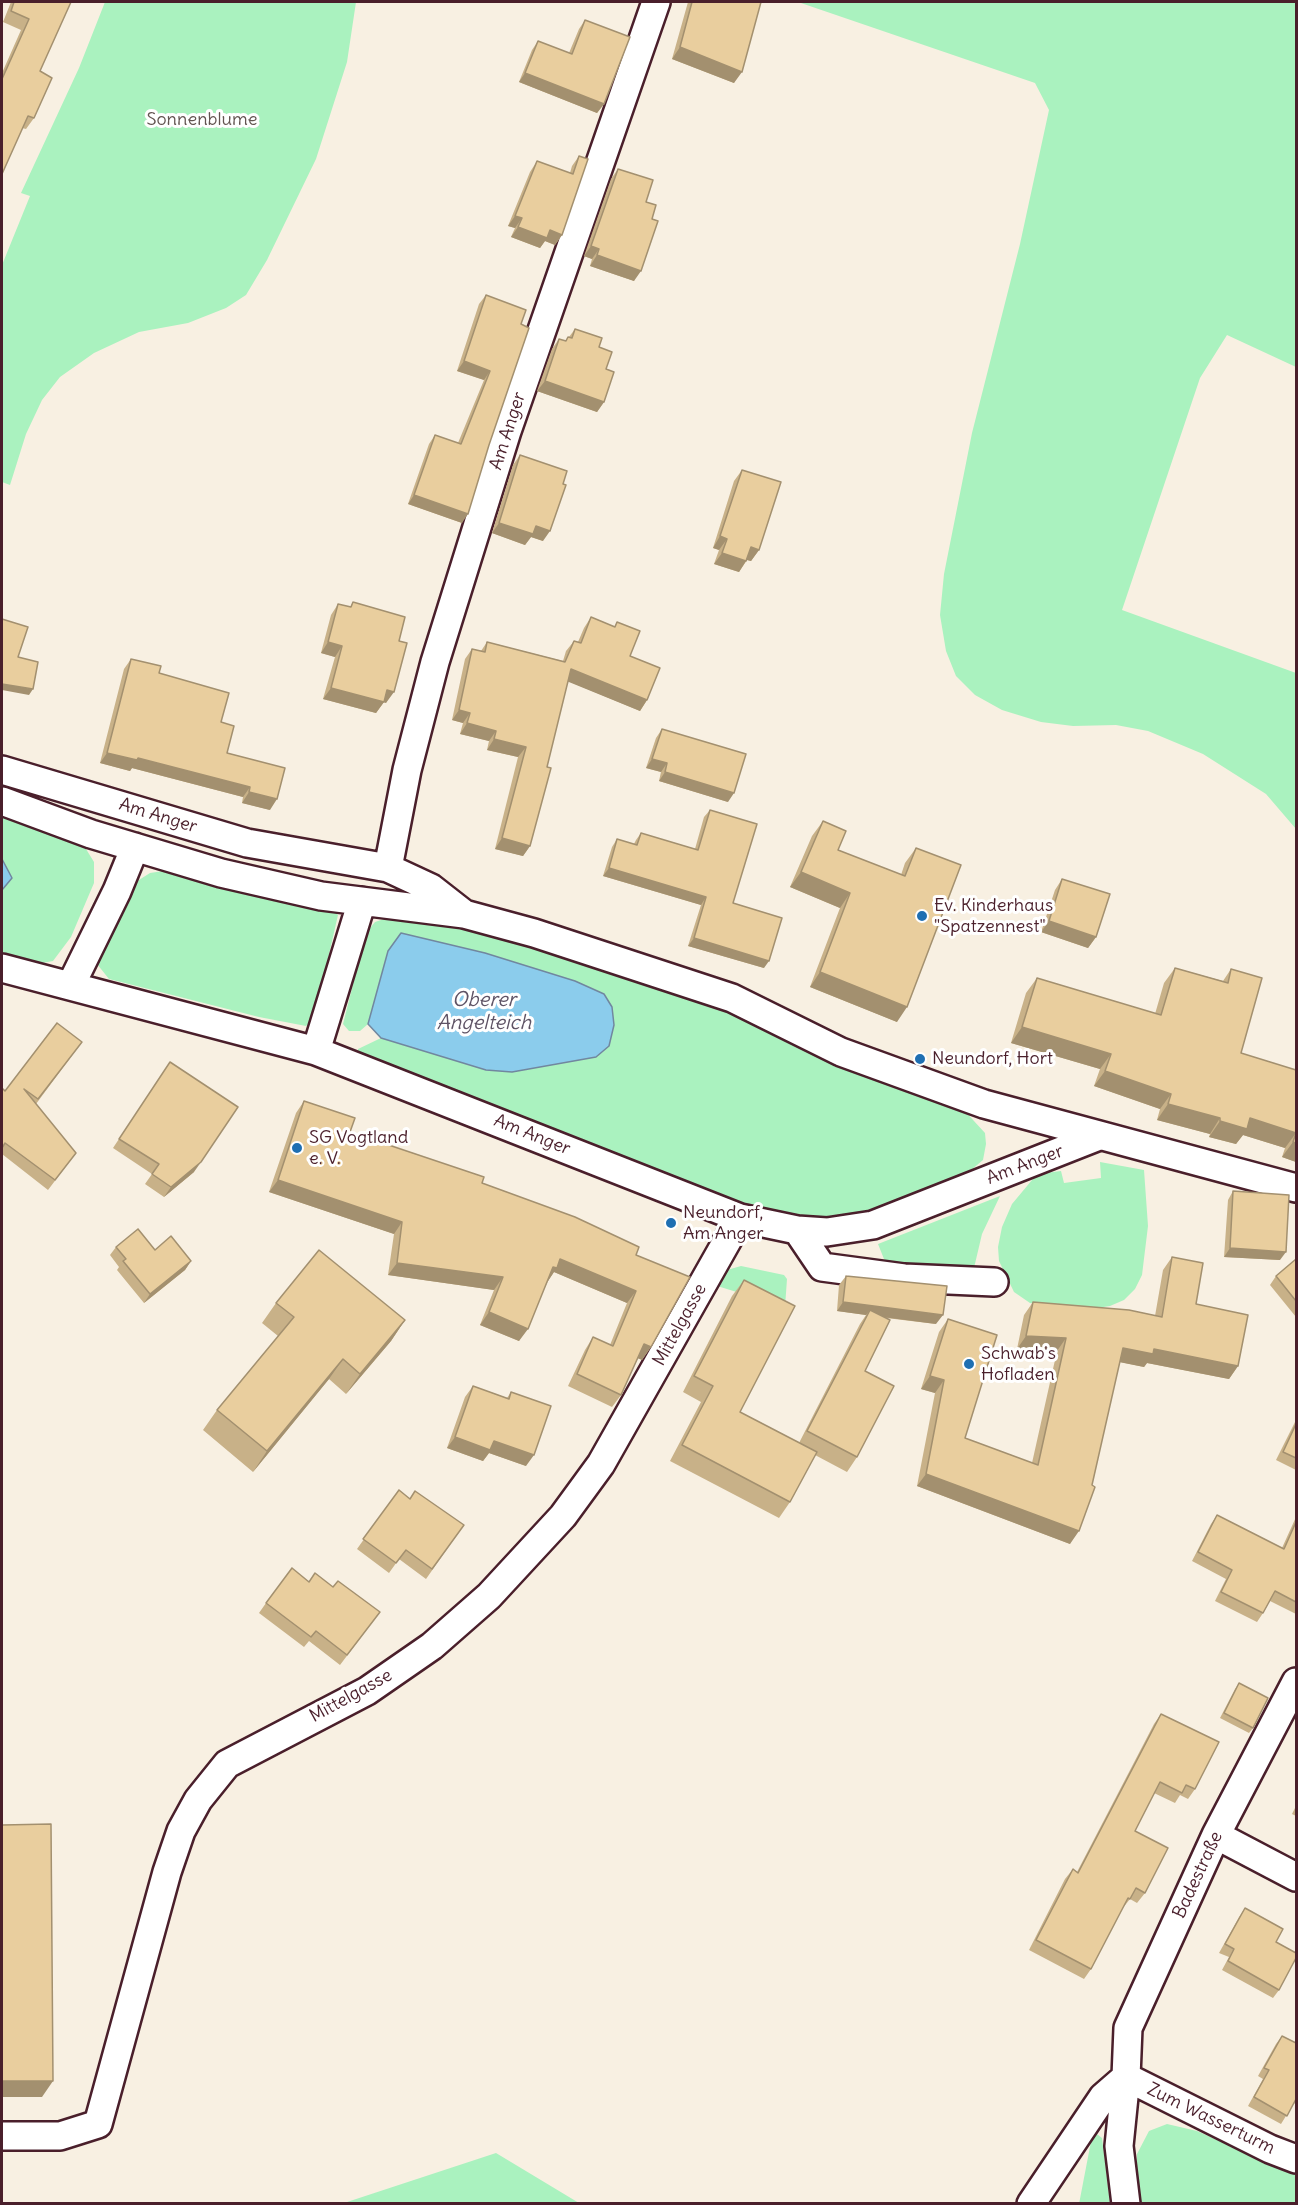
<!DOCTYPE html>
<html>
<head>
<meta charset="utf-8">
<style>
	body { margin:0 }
	#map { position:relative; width:1298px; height:2205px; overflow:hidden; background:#f8f0e2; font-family:Delius,sans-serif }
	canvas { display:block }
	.frame { position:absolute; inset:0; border:3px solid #4a1f2b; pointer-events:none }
</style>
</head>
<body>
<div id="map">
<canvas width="1298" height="2205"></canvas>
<div class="frame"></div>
</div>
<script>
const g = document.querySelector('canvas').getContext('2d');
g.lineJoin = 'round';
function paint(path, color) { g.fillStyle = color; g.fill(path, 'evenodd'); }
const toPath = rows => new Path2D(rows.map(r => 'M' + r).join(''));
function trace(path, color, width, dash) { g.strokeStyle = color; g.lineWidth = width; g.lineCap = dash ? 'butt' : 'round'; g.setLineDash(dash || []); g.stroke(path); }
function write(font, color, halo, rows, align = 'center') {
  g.font = font + ' Delius,sans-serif'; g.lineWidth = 6; g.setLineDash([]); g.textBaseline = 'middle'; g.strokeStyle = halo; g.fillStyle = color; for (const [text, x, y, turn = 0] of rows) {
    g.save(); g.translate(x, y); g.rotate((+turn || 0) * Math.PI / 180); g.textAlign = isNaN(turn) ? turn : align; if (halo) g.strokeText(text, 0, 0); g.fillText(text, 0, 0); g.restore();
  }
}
paint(toPath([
	[105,2,356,2,347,62,316,159,267,260,246,295,226,308,188,323,139,332,94,353,60,377,42,400,26,434,10,485,2,482,2,265,30,196,21,193,79,68],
	[798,2,1296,2,1296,367,1227,335,1200,378,1122,610,1296,673,1296,829,1266,794,1203,754,1148,731,1116,725,1073,726,1041,722,1002,710,975,695,956,676,946,651,940,615,944,574,972,433,1020,244,1049,110,1035,83],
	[2,812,71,840,86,849,94,862,94,883,71,937,53,961,26,966,2,961],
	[170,870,254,895,326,905,338,915,314,1020,306,1026,259,1017,109,979,97,964,107,924,131,885,150,873],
	[396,915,470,925,735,1013,963,1109,985,1133,986,1144,983,1160,964,1176,863,1220,784,1221,358,1060,358,1049,381,1038,486,1070,604,994,575,981,485,953,388,951,368,1024,360,1031,349,1031,343,1024,366,933,375,922],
	[1100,1162,1144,1170,1148,1226,1142,1275,1135,1289,1124,1300,1110,1306,1091,1309,1030,1303,1014,1292,999,1261,998,1247,1002,1227,1012,1204,1037,1174,1061,1171,1064,1183,1101,1178],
	[1000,1196,982,1234,974,1268,965,1274,890,1265,884,1259,878,1244],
	[741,1266,784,1275,787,1279,785,1307,714,1285,720,1272],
	[1167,2124,1197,2131,1296,2175,1296,2203,1141,2203,1137,2183,1137,2154,1149,2131],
	[1093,2131,1102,2138,1110,2203,1079,2204],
	[496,2153,579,2203,344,2203]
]), '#aaf2bf');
const water = toPath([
	[2,859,12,878,2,890,2,859],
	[401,933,485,953,575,981,604,994,612,1007,614,1025,609,1046,596,1057,512,1072,486,1070,381,1038,368,1024,388,951,401,933]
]);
paint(water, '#8bccec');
trace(water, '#71879f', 1.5);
const street = toPath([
	[2,770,247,843,388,868,431,888,463,913],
	[2,801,91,834,221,873,321,896,464,914,534,933,732,998,841,1052,984,1104,1296,1188],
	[388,868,407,770,435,662,507,431,656,2],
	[2,968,316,1051,740,1218,797,1230,827,1232,873,1225,1099,1136],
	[71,985,117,891,135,847],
	[316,1051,362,901],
	[797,1230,822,1267,904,1278,994,1282],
	[1296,1682,1216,1835,1128,2028,1126,2077,1270,2149,1296,2159],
	[1216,1835,1296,1877],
	[2,2136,60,2136,98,2124,167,1872,181,1831,198,1800,227,1764,367,1691,432,1646,489,1596,563,1516,601,1464,740,1218],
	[1031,2204,1103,2097,1126,2077,1119,2146,1126,2204]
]);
trace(street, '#4a1f2b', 32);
trace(street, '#fff', 27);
paint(toPath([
	[11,2,71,2,40,71,34,118,26,129,22,128,2,174,2,73,21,30,3,22],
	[688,2,761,2,734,83,672,59],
	[585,20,604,104,597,113,519,82,532,50,538,41,569,53,579,29],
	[579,156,562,235,555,245,545,241,540,248,511,237,515,228,508,226,530,172,537,161,570,173,572,166],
	[618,169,646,202,652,219,634,281,590,266,592,259,584,256,611,179],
	[486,295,521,324,462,523,408,504,429,444,435,435,458,443,484,380,457,371,479,304],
	[575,329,599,347,606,369,604,402,597,412,537,391,552,349,559,339,565,341,568,337,569,337],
	[520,455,543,541,531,537,525,545,492,533,513,465],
	[742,470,759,550,751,561,747,560,739,572,714,564,719,550,713,548,734,481],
	[353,602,399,641,386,703,384,702,376,713,323,699,335,657,321,653,331,615,338,604,350,607],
	[591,617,614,627,617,622,647,700,640,711,568,681,547,767,530,846,523,856,495,849,518,757,487,750,489,741,460,734,463,723,452,720,465,659,472,649,481,651,487,642,563,661,566,651,574,641,578,642,584,628],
	[131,659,221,722,227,753,270,810,242,803,243,797,132,768,130,771,100,763,124,669],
	[662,729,728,802,659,781,661,772,646,768,656,738],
	[710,810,733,903,764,968,688,946,701,905,603,876,612,847,617,839,634,844,636,840,641,833,695,849,704,817],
	[823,821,838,850,901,875,905,863,916,848,897,1022,810,987,840,908,790,887,812,836],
	[1062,879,1096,937,1088,948,1041,932,1055,890],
	[1175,968,1223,981,1231,969,1241,1053,1296,1070,1296,1162,1282,1157,1285,1148,1243,1135,1236,1144,1209,1137,1210,1134,1157,1120,1160,1109,1094,1086,1100,1069,1011,1043,1026,993,1037,978,1155,1014,1164,983],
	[82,1042,36,1104,76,1153,48,1190,2,1154,2,1088,5,1091],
	[170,1062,194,1172,164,1197,145,1184,152,1174,113,1148],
	[304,1101,350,1132,482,1183,636,1255,651,1347,642,1360,638,1358,621,1395,612,1407,568,1386,585,1350,593,1337,610,1345,627,1303,554,1272,548,1281,519,1341,480,1325,494,1290,388,1275,394,1234,269,1192,296,1113],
	[1233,1191,1280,1260,1224,1257,1228,1200],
	[116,1247,191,1261,185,1270,144,1303,117,1270,119,1267,110,1255],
	[1172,1257,1196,1304,1238,1366,1229,1379,1147,1363,1144,1367,1120,1362,1070,1544,917,1486,935,1393,921,1389,939,1332,948,1319,965,1438,1032,1463,1057,1351,1017,1349,1024,1315,1033,1302,1155,1316,1163,1270],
	[1296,1259,1296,1317,1270,1285,1276,1276],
	[846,1276,936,1324,886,1318,865,1371,857,1457,847,1472,815,1455,790,1502,779,1518,670,1461,701,1402,683,1392,732,1296,744,1280,740,1412,799,1443,860,1324,866,1315,837,1311,839,1285],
	[276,1303,405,1320,391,1341,346,1394,329,1379,253,1472,203,1430,217,1410,278,1336,262,1323],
	[473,1386,507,1398,511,1392,526,1466,489,1453,483,1461,447,1448,465,1397],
	[1296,1420,1296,1470,1276,1460],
	[399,1490,410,1499,464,1525,426,1579,399,1559,389,1573,357,1549],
	[1217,1515,1282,1548,1296,1517,1296,1614,1270,1601,1263,1613,1257,1622,1215,1601,1226,1579,1192,1561,1211,1524],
	[309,1582,333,1587,380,1612,340,1665,309,1641,304,1647,259,1613,266,1603],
	[1239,1683,1253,1728,1249,1733,1220,1718,1235,1689],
	[1161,1714,1195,1789,1188,1799,1180,1795,1175,1803,1154,1793,1135,1831,1145,1893,1137,1903,1130,1899,1122,1909,1091,1969,1084,1979,1029,1950,1065,1879,1073,1869,1077,1872,1154,1724],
	[1296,1806,1296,1816,1292,1814],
	[1245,1908,1276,1942,1279,1990,1273,1998,1222,1970,1229,1957,1219,1953,1239,1917],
	[1282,2036,1296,2043,1296,2105,1294,2103,1281,2124,1248,2106,1263,2079,1258,2076,1276,2044]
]), '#c8b188');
paint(toPath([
	[680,47,742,72,734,83,672,59],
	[525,73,604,104,597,113,519,82],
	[515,216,522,218,515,228,508,226],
	[518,227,550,230,562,235,555,245,545,241,540,248,511,237],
	[591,246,599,249,592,259,584,256],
	[597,255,641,271,634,281,590,266],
	[464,361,490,371,484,380,457,371],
	[545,381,604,402,597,412,537,391],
	[414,495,468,514,462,523,408,504],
	[499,523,536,526,550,531,543,541,531,537,525,545,492,533],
	[720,536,727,539,719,550,713,548],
	[751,547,759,550,751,561,743,559],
	[722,553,746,561,739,572,714,564],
	[328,642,342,646,335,657,321,653],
	[571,669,647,700,640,711,564,680],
	[2,684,33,689,29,695,2,690],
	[331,688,387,690,394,692,386,703,384,702,376,713,323,699],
	[459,710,470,713,463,723,452,720],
	[467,723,496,731,489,741,460,734],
	[494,739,526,747,518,757,487,750],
	[107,753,138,758,250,787,243,797,132,768,130,771,100,763],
	[652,759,667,763,661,772,646,768],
	[665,772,734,793,728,802,659,781],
	[249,792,277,799,270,810,242,803],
	[502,838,530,846,523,856,495,849],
	[609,868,706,897,701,905,603,876],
	[801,872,850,893,840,908,790,887],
	[1049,921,1096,937,1088,948,1041,932],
	[694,938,769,961,764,968,688,946],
	[820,972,907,1007,897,1022,810,987],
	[1022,1027,1111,1054,1100,1069,1011,1043],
	[1105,1071,1171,1094,1160,1109,1094,1086],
	[1168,1104,1220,1118,1210,1134,1157,1120],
	[1250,1118,1296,1133,1285,1148,1243,1135,1236,1144,1209,1137,1220,1121],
	[1293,1142,1296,1143,1296,1162,1282,1157],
	[201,1162,194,1172,164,1197,171,1187],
	[278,1180,402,1222,394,1234,269,1192],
	[1230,1248,1286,1252,1280,1260,1224,1257],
	[560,1259,636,1291,627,1303,554,1272,548,1281,544,1280],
	[191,1261,185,1270,144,1303,150,1294],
	[397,1263,503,1277,494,1290,388,1275],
	[843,1302,943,1315,936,1324,867,1315,870,1310,866,1315,837,1311],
	[489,1312,528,1329,519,1341,480,1325],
	[405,1320,391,1341,346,1394,360,1374],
	[1026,1336,1066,1338,1057,1351,1017,1349],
	[644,1344,651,1347,642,1360,635,1357],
	[1123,1348,1154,1349,1238,1366,1229,1379,1147,1363,1144,1367,1114,1361],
	[343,1359,329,1379,253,1472,267,1451],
	[930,1376,944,1380,935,1393,921,1389],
	[455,1437,494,1441,534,1455,526,1466,489,1453,483,1461,447,1448],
	[926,1474,1079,1531,1070,1544,917,1486],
	[2,2081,53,2081,42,2097,2,2097]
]), '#a3906f');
const building = toPath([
	[14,2,71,2,40,71,52,78,34,118,28,116,2,174,2,79,29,19,11,11,14,2],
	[692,2,761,2,742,72,680,47,692,2],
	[585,20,630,37,604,104,525,73,538,41,572,54,585,20],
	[579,156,588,159,562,235,550,230,547,238,518,227,522,218,515,216,537,161,573,174,579,156],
	[618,169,653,180,646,202,656,205,652,219,658,221,641,271,597,255,599,249,591,246,618,169],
	[486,295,526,310,521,324,529,328,489,445,468,514,414,495,435,435,461,444,490,371,464,361,486,295],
	[575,329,602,338,599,347,612,352,606,369,614,372,604,402,545,381,559,339,566,341,568,337,572,338,575,329],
	[520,455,567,471,563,484,566,485,550,531,536,526,533,534,499,523,520,455],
	[742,470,781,482,759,550,751,547,746,561,722,553,727,539,720,536,742,470],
	[353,602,405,617,399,641,407,643,394,692,387,690,384,702,331,688,342,646,328,642,338,604,351,607,353,602],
	[591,617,615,627,617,622,640,631,630,656,660,668,647,700,571,669,547,767,551,768,530,846,502,838,526,747,494,739,496,731,467,723,470,713,459,710,472,649,485,652,487,642,565,662,574,641,581,643,591,617],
	[2,619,28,627,18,657,38,662,33,689,2,684,2,619],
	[131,659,161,666,159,673,229,693,221,722,234,726,227,753,285,768,277,799,249,792,250,787,138,758,137,760,107,753,131,659],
	[662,729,746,754,734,793,665,772,667,763,652,759,662,729],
	[710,810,757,824,733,903,782,918,769,961,694,938,706,897,609,868,617,839,637,845,641,833,698,850,710,810],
	[823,821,846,831,838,850,905,876,916,848,961,865,907,1007,820,972,850,893,801,872,823,821],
	[1062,879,1110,894,1096,937,1049,921,1062,879],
	[1175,968,1228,983,1231,969,1262,978,1241,1053,1296,1070,1296,1143,1293,1142,1296,1133,1250,1118,1247,1129,1220,1121,1220,1118,1168,1104,1171,1094,1105,1071,1111,1054,1022,1027,1037,978,1161,1015,1175,968],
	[57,1023,82,1042,38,1099,24,1089,76,1153,55,1180,5,1143,2,1148,2,1088,5,1091,57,1023],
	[170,1062,238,1107,201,1162,171,1187,152,1174,159,1164,119,1139,170,1062],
	[304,1101,355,1118,350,1132,484,1177,482,1183,575,1217,639,1247,636,1255,690,1277,651,1347,644,1344,621,1395,577,1374,593,1337,613,1346,636,1291,560,1259,557,1268,553,1267,528,1329,489,1312,503,1277,397,1263,402,1222,278,1180,304,1101],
	[1233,1191,1289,1195,1286,1252,1230,1248,1233,1191],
	[138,1229,155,1250,171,1236,191,1261,150,1294,123,1261,126,1259,116,1247,138,1229],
	[319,1250,405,1320,360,1374,343,1359,267,1451,217,1410,294,1317,276,1303,319,1250],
	[1172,1257,1203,1263,1196,1304,1248,1315,1238,1366,1154,1349,1153,1354,1123,1348,1092,1485,1095,1487,1079,1531,926,1474,944,1380,930,1376,948,1319,997,1335,965,1438,1038,1465,1066,1338,1026,1336,1033,1302,1129,1310,1162,1317,1172,1257],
	[1296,1259,1296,1301,1276,1276,1296,1259],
	[846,1276,947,1286,943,1315,843,1302,846,1276],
	[744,1280,795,1306,740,1412,817,1452,790,1502,682,1445,713,1386,694,1376,744,1280],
	[870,1310,890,1320,865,1371,894,1386,857,1457,807,1431,870,1310],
	[473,1386,509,1399,511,1392,551,1406,534,1455,494,1441,490,1450,455,1437,473,1386],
	[1296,1424,1296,1458,1283,1452,1296,1424],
	[399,1490,410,1499,415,1491,464,1525,432,1569,406,1550,396,1563,363,1539,399,1490],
	[1217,1515,1284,1549,1296,1522,1296,1602,1275,1591,1263,1613,1221,1592,1232,1570,1198,1552,1217,1515],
	[292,1568,309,1582,315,1573,333,1587,338,1581,380,1612,347,1655,316,1631,311,1637,266,1603,292,1568],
	[1239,1683,1268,1698,1253,1728,1224,1713,1239,1683],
	[1161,1714,1219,1742,1195,1789,1186,1785,1182,1793,1160,1782,1135,1831,1168,1848,1145,1893,1136,1888,1130,1899,1128,1898,1091,1969,1036,1940,1073,1869,1078,1873,1161,1714],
	[51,1824,53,2081,2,2081,2,1825,51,1824],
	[1245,1908,1283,1929,1276,1942,1296,1953,1296,1958,1279,1990,1228,1961,1234,1949,1225,1944,1245,1908],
	[1282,2036,1296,2043,1296,2099,1287,2116,1254,2097,1269,2070,1264,2068,1282,2036]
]);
paint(building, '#e9ce9e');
trace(building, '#a3906f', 1.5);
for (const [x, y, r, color] of [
	[922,916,6,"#1f6fb2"],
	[920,1059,6,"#1f6fb2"],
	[297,1148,6,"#1f6fb2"],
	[671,1223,6,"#1f6fb2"],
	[969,1364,6,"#1f6fb2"]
]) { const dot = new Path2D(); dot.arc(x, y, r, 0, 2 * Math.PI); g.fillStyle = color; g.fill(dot); trace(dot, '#fff', 2); }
write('18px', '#625450', '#fff', [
	["Sonnenblume",202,120]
]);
write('18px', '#4a1f2b', '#fff', [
	["Am Anger",508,431,-72],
	["Am Anger",158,816,17],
	["Am Anger",532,1135,22],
	["Am Anger",1025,1165,-21],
	["Mittelgasse",680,1325,-61],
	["Mittelgasse",351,1696,-29],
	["Badestraße",1198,1875,-65],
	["Zum Wasserturm",1211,2119,26]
]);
write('18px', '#4a1f2b', '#fff', [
	["Ev. Kinderhaus",934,906],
	["\"Spatzennest\"",934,927],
	["Neundorf, Hort",932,1059],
	["SG Vogtland",309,1138],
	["e. V.",309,1159],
	["Neundorf,",683,1213],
	["Am Anger",683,1234],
	["Schwab's",981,1354],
	["Hofladen",981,1375]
], 'left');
write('italic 20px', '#5e5365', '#fff', [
	["Oberer",484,1000],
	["Angelteich",484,1023]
]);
</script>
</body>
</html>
